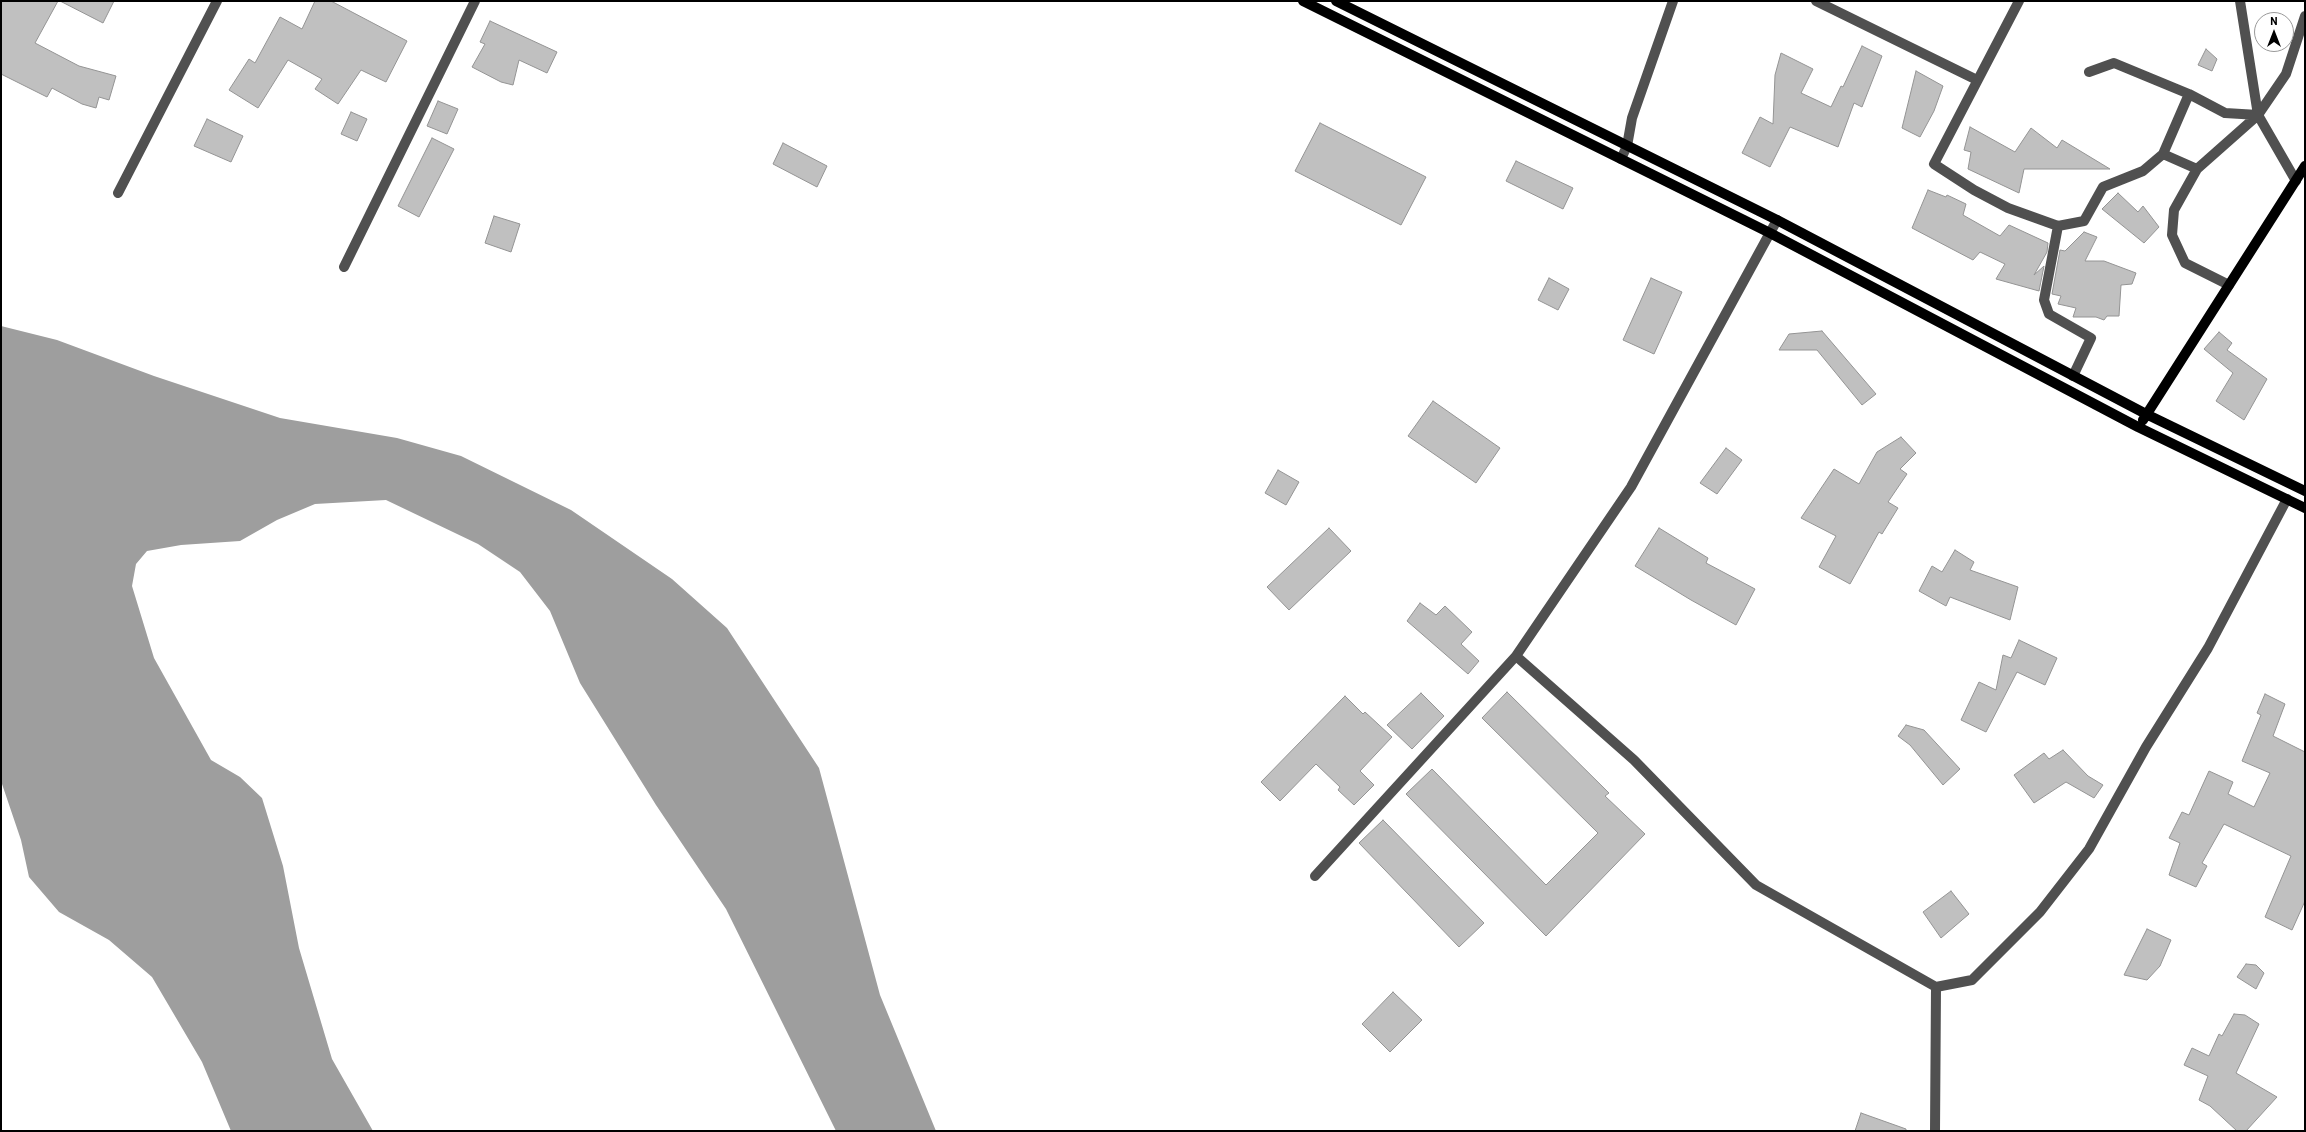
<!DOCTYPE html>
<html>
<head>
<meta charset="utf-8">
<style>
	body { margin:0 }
	#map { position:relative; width:2306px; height:1132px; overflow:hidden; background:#fff; font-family:Barlow,sans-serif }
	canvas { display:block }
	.frame { position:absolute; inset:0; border:2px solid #000; pointer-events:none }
	.north { position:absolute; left:2254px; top:12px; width:40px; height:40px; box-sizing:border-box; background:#fff; border:1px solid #999; border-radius:50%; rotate:0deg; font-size:11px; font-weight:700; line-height:16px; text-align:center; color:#000 }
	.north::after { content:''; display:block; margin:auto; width:14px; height:18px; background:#000; clip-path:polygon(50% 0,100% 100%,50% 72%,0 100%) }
</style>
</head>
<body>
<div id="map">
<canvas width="2306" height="1132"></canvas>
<div class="frame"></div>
<div class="north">N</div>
</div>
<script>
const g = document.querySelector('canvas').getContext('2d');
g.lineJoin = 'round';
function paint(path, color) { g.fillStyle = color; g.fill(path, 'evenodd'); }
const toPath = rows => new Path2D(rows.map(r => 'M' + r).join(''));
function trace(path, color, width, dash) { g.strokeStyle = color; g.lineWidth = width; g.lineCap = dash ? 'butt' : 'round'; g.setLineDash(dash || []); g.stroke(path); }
paint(toPath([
	[1,326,57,340,154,376,280,418,397,438,461,456,571,510,672,579,727,628,819,768,880,995,936,1131,836,1131,726,909,656,805,580,683,550,611,520,572,478,544,386,500,315,504,277,520,240,541,181,545,147,551,136,564,132,586,154,658,211,760,240,777,262,798,283,866,299,948,332,1059,373,1131,231,1131,202,1062,152,977,109,940,59,912,29,877,21,840,1,781]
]), '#9e9e9e');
const building = toPath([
	[1,1,58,1,35,43,79,66,116,76,109,100,99,97,96,108,82,104,52,88,47,97,1,74,1,1],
	[60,1,114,1,103,23,60,1],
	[315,1,331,1,407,41,386,82,361,70,338,104,315,89,322,79,288,60,258,108,229,90,249,59,255,63,280,17,302,29,315,1],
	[490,21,557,52,547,73,519,60,513,85,501,82,472,67,485,44,480,42,490,21],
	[1862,46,1882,56,1862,107,1854,103,1838,147,1790,127,1770,167,1742,153,1760,117,1773,124,1775,75,1781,53,1813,69,1801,93,1831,107,1841,86,1843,87,1862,46],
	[2206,49,2217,59,2212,71,2198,65,2206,49],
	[1916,71,1943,86,1934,111,1920,137,1902,128,1916,71],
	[438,101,458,109,447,134,427,126,438,101],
	[351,112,367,119,357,141,341,134,351,112],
	[207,119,243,136,231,162,194,146,207,119],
	[1320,123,1426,177,1401,225,1295,171,1320,123],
	[1970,127,2015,152,2031,128,2057,148,2062,140,2110,169,2024,169,2019,193,1968,169,1971,152,1964,150,1970,127],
	[432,138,454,149,419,217,398,206,432,138],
	[783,143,827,166,817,187,773,164,783,143],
	[1516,161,1573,188,1563,209,1506,181,1516,161],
	[1928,190,1946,197,1947,195,1966,204,1963,215,2000,236,2009,225,2048,243,2047,252,2034,275,2044,266,2039,291,1996,279,2005,264,1980,252,1973,260,1912,228,1928,190],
	[2118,193,2138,212,2143,206,2159,227,2144,243,2102,209,2118,193],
	[494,216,520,224,511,252,485,243,494,216],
	[2084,232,2097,237,2085,261,2104,261,2136,273,2132,284,2121,285,2119,316,2107,316,2104,320,2096,317,2073,317,2076,308,2058,304,2061,296,2052,294,2060,250,2065,251,2084,232],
	[1549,278,1569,289,1558,310,1538,300,1549,278],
	[1651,278,1682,292,1654,354,1623,340,1651,278],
	[1822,331,1876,394,1862,405,1817,350,1779,350,1789,334,1822,331],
	[2219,332,2232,343,2227,350,2267,379,2244,420,2216,401,2233,373,2204,349,2219,332],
	[1433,401,1500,448,1476,483,1408,436,1433,401],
	[1901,437,1916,453,1900,469,1907,474,1888,502,1898,508,1882,534,1879,532,1850,584,1819,567,1836,536,1801,518,1834,469,1859,484,1877,452,1901,437],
	[1726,448,1742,460,1717,494,1700,483,1726,448],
	[1278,470,1299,482,1286,505,1265,493,1278,470],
	[1329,528,1351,551,1289,610,1267,587,1329,528],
	[1659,528,1708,558,1706,563,1755,589,1736,625,1691,600,1635,566,1659,528],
	[1955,550,1974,562,1970,570,2018,587,2010,620,1950,597,1946,606,1919,591,1932,566,1942,572,1955,550],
	[1420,603,1436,615,1445,606,1472,632,1461,644,1479,661,1468,674,1407,621,1420,603],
	[2019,640,2057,658,2045,685,2017,672,1986,732,1961,720,1979,682,1996,690,2003,655,2011,658,2019,640],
	[1507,692,1609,793,1605,796,1645,834,1546,936,1406,794,1432,769,1546,885,1598,833,1482,718,1507,692],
	[1421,693,1444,716,1412,749,1387,725,1421,693],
	[2265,694,2285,704,2273,736,2305,752,2305,901,2292,930,2265,917,2291,856,2224,824,2202,863,2207,866,2196,887,2169,875,2180,843,2169,838,2182,812,2189,815,2209,771,2233,782,2228,794,2254,807,2270,773,2242,761,2261,715,2257,713,2265,694],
	[1345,696,1363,714,1365,712,1392,737,1360,771,1374,785,1354,805,1338,790,1340,787,1316,764,1280,801,1261,782,1345,696],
	[1906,725,1924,730,1960,769,1943,785,1910,745,1898,736,1906,725],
	[2063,750,2088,776,2103,785,2094,798,2066,782,2034,803,2014,775,2044,753,2049,759,2063,750],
	[1383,820,1484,923,1459,947,1359,843,1383,820],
	[1951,891,1969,914,1941,938,1923,912,1951,891],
	[2147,929,2171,940,2160,966,2147,980,2124,975,2147,929],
	[2246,964,2256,965,2264,973,2256,989,2237,977,2246,964],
	[1393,992,1422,1020,1390,1052,1362,1024,1393,992],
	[2234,1014,2245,1015,2259,1024,2236,1073,2277,1097,2246,1131,2237,1131,2210,1106,2199,1100,2208,1076,2184,1065,2192,1048,2209,1056,2219,1034,2222,1036,2234,1014],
	[1861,1113,1906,1129,1906,1131,1855,1131,1861,1113]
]);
paint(building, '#c0c0c0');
trace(building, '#949494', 1);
trace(toPath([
	[1816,1,1977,80],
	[2019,1,1934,164,1974,190,2008,208,2058,226,2084,221,2103,187,2143,171,2163,154,2189,94],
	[2240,1,2258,115,2296,181],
	[2089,72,2114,63,2189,94,2225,113,2258,115],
	[2163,154,2197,169],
	[1621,159,1627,146,1632,118,1673,1],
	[118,193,217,1],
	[2058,226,2044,300,2049,314,2091,338,2073,376],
	[344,267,475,1],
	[2229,285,2185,263,2172,235,2174,210,2197,169,2258,115,2286,74,2305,16],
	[1516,656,1634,760,1756,885,1936,987,1935,1131],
	[1315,876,1516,656,1631,487,1777,220],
	[1936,987,1972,980,2040,912,2089,849,2146,747,2208,648,2287,499]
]), '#505050', 10);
trace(toPath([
	[1303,1,1770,233,2138,427,2305,508],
	[1336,1,1777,220,2146,414,2305,491],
	[2143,420,2305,166]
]), '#000', 10);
</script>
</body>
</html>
